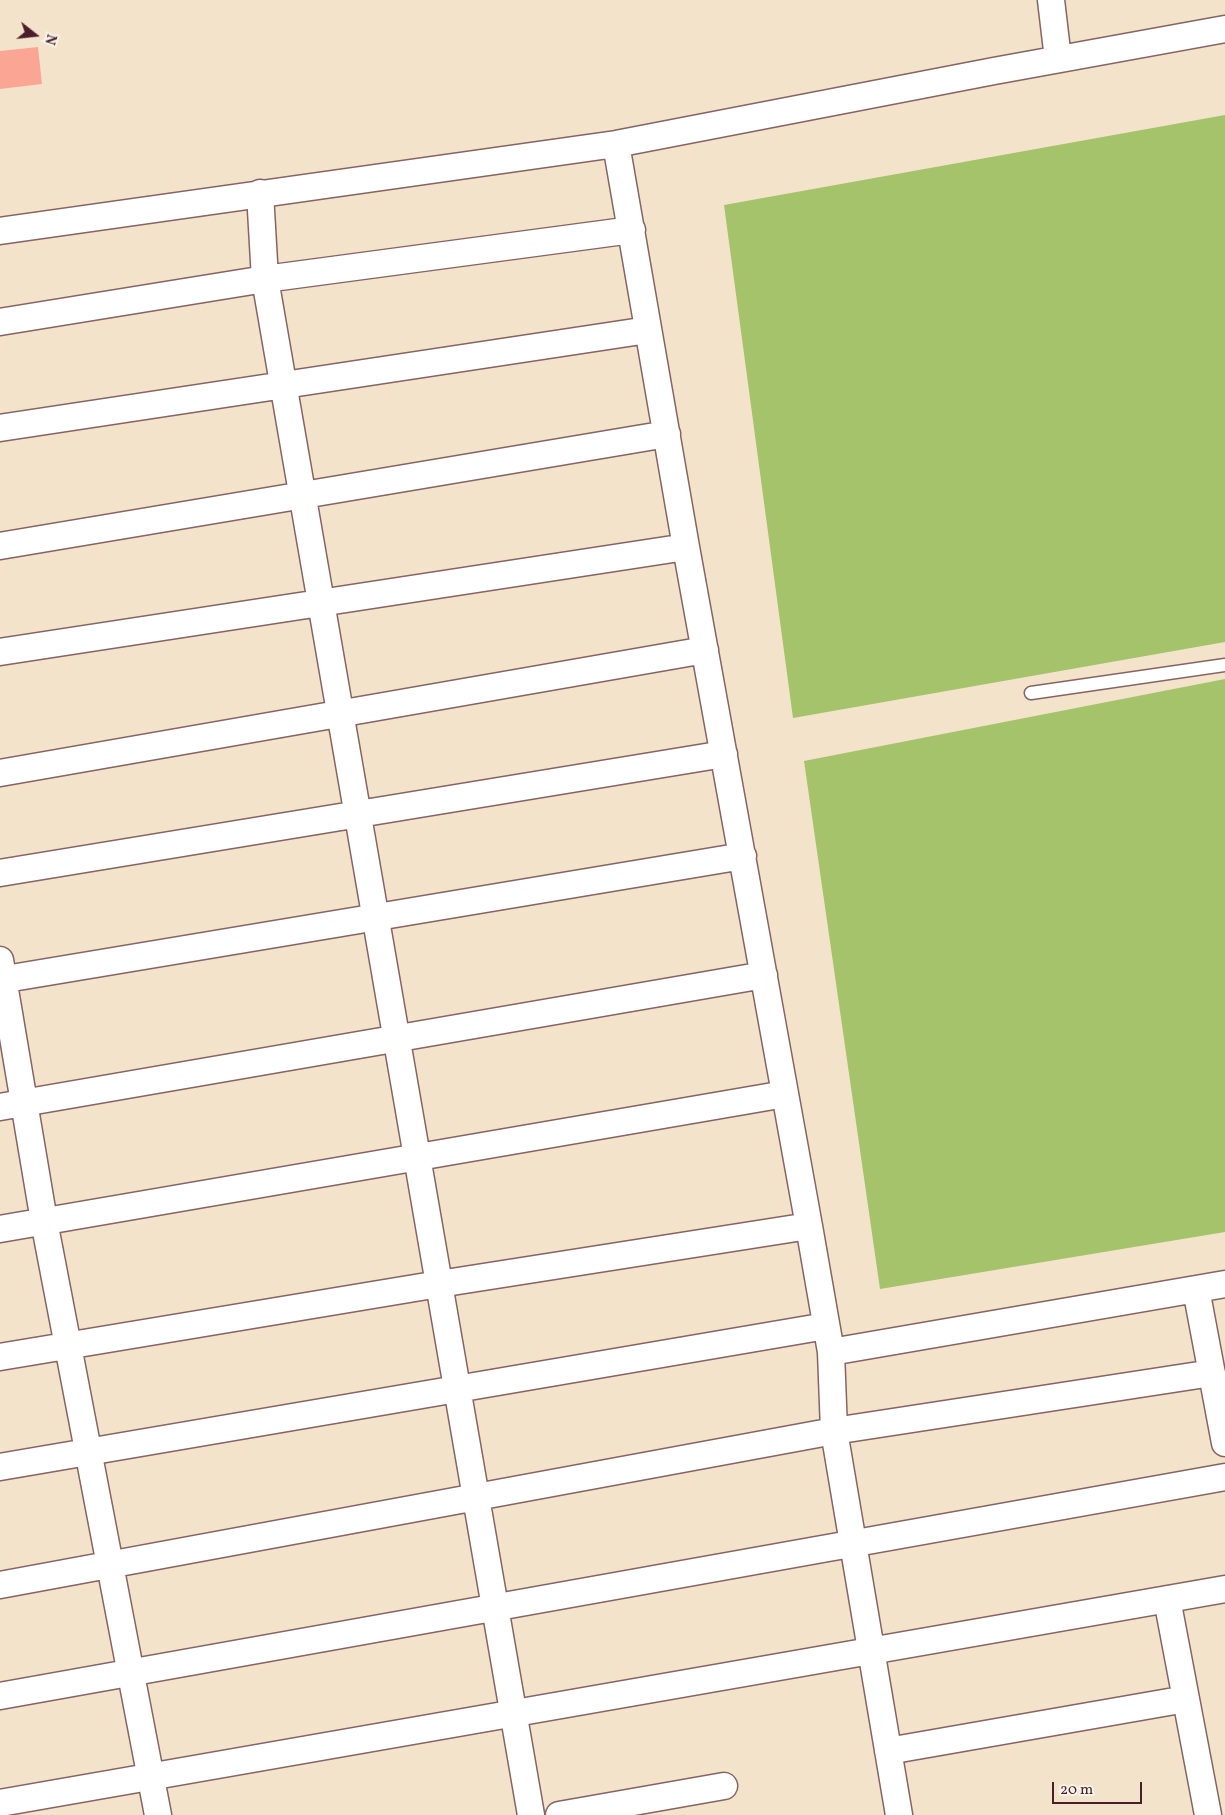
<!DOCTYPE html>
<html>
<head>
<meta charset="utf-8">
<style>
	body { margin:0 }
	#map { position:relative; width:1225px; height:1815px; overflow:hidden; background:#f4e3cb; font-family:Vollkorn,serif }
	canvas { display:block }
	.north { position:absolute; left:10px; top:10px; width:50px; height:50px; -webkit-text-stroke:4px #f7f3e8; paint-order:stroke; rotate:106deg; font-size:14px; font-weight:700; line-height:20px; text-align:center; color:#4a1f2b }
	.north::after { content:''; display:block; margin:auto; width:18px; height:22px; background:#4a1f2b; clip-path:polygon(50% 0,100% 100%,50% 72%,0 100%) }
	.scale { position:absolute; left:1052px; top:1782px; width:90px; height:22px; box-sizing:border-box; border:2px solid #4a1f2b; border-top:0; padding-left:6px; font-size:15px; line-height:18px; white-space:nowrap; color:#4a1f2b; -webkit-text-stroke:4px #f7f3e8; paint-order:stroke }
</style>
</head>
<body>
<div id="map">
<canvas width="1225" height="1815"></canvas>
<div class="north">N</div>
<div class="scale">20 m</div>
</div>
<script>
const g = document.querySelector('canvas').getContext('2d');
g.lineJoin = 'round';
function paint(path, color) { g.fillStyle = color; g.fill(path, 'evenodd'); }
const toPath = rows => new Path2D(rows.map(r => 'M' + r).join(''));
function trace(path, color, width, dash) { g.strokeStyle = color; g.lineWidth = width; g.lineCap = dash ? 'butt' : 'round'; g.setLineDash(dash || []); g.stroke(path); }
paint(toPath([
	[1225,115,1225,642,793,718,724,205],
	[1225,679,1225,1232,880,1289,804,761]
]), '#a4c36b');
paint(toPath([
	[38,47,42,84,0,89,0,51]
]), '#fba694');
const service = toPath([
	[1031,693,1225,665]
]);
const minor = toPath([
	[1051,0,1058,59],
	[616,144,686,547,809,1226,831,1352,834,1431,899,1815],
	[260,193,265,279,531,1815],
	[0,231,616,144,994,71,1225,29],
	[0,322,265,279,632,230],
	[0,428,648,330],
	[0,546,667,434],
	[0,652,686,547],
	[0,773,705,650],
	[0,873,724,754],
	[0,960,44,1221,158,1815],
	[0,980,743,856],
	[0,1107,764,975],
	[0,1229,785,1094],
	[1196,1289,1225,1443],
	[831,1352,1225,1284],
	[0,1357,439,1284,809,1226],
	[0,1467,826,1326],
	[0,1585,834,1431,1212,1373],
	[1167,1599,1208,1815],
	[0,1696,1225,1477],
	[888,1751,1186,1699],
	[0,1803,1225,1589],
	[559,1815,724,1786]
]);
trace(service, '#866463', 15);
trace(minor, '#866463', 29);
trace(service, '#fff', 12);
trace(minor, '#fff', 26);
</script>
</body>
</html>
